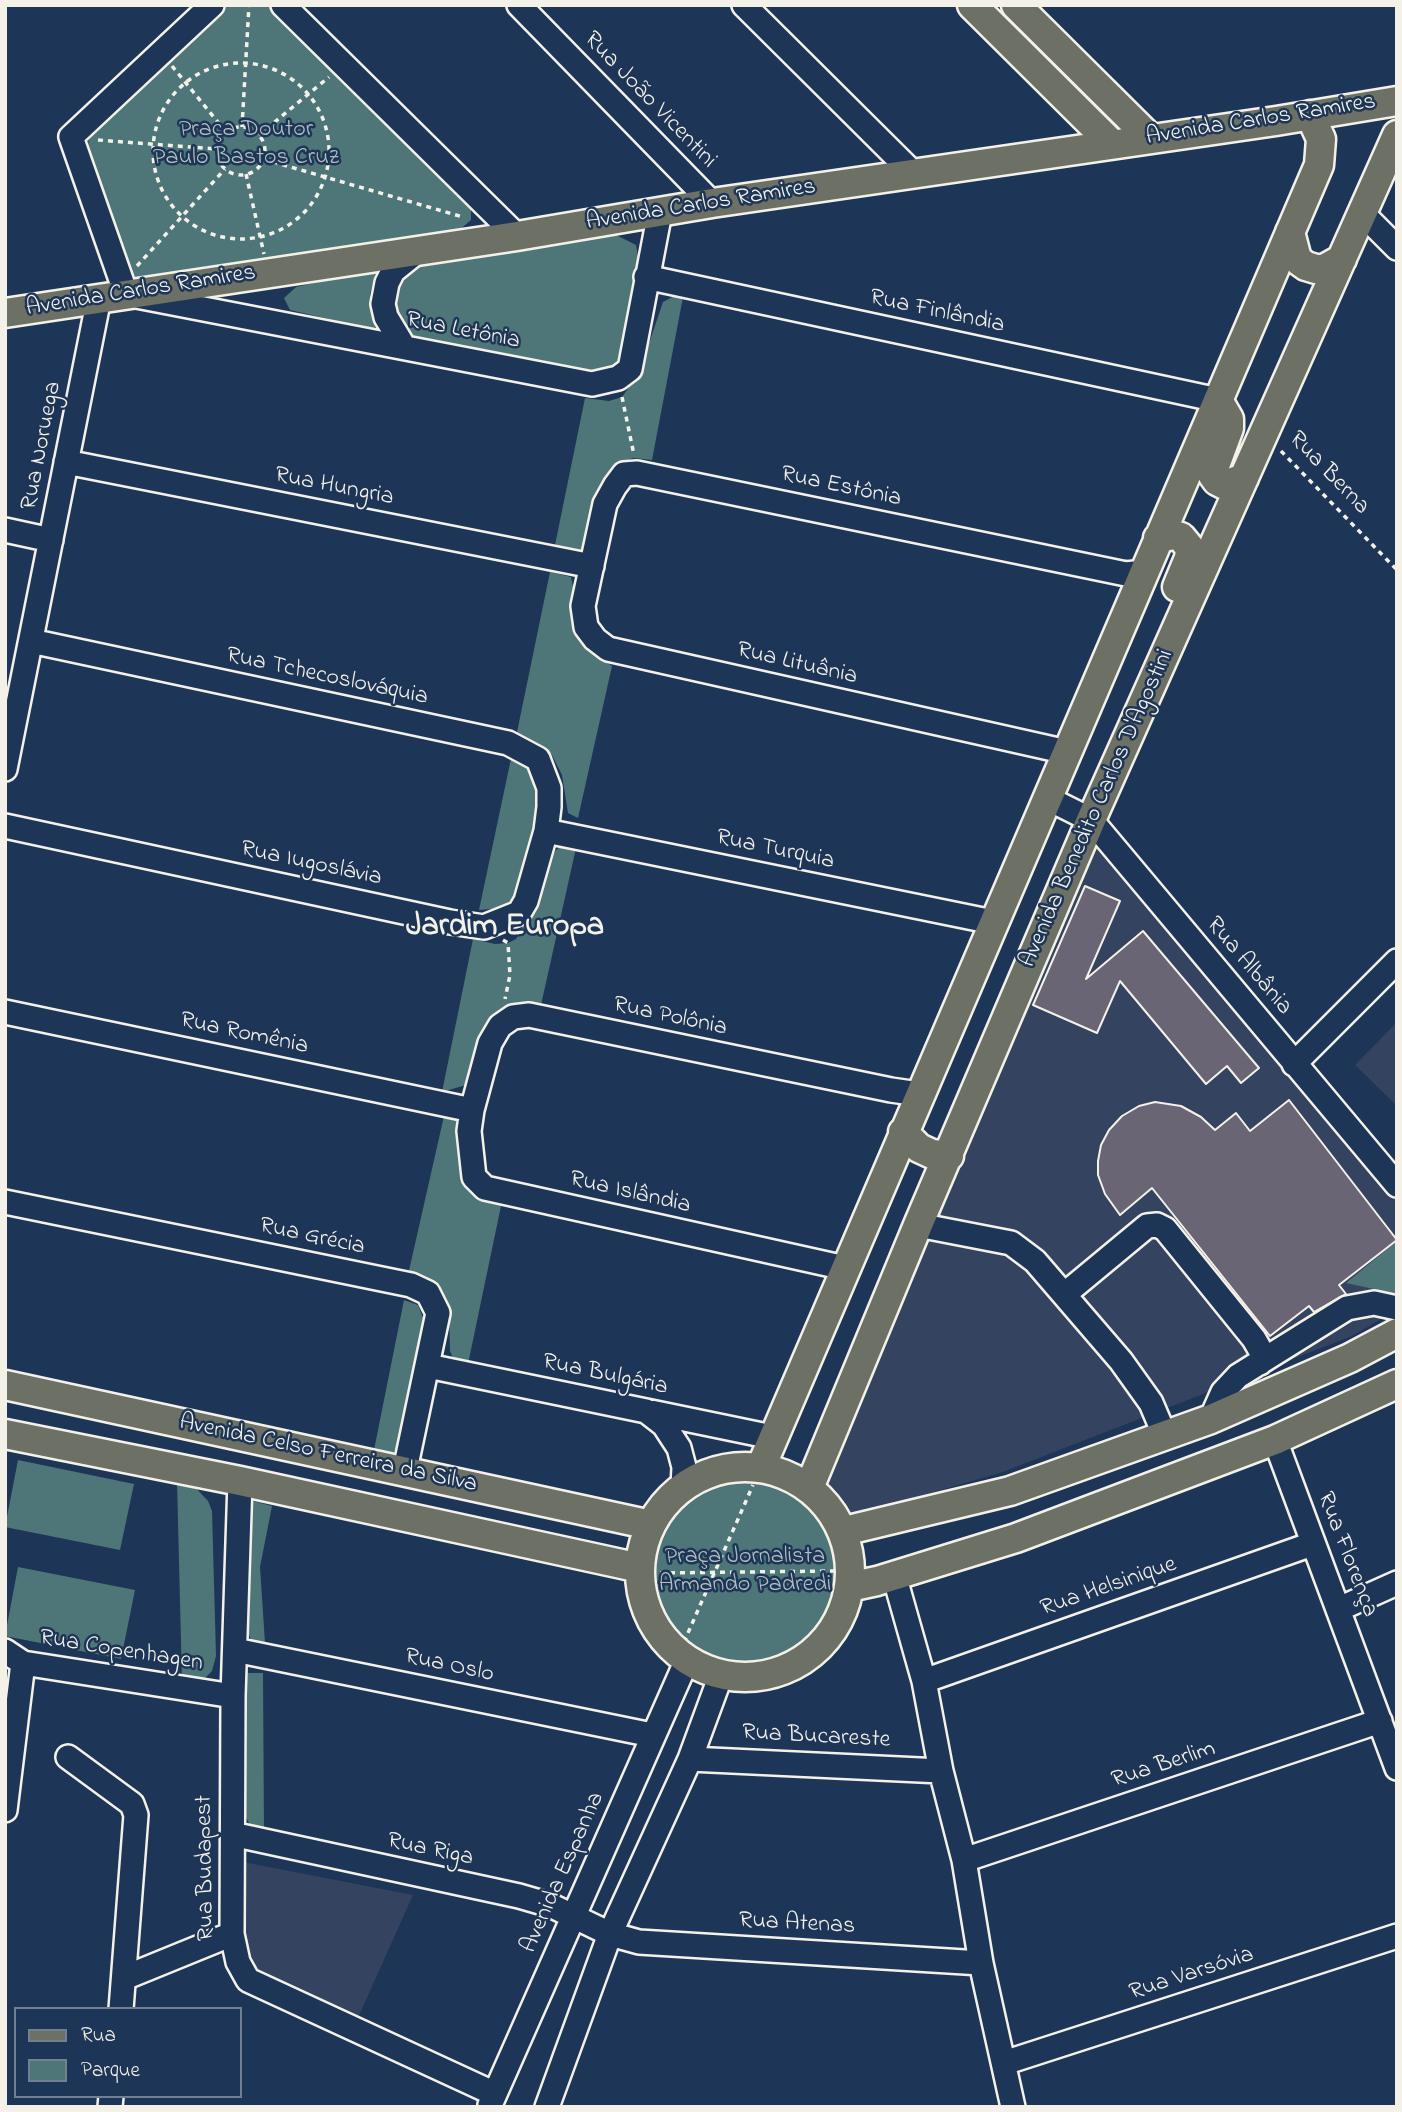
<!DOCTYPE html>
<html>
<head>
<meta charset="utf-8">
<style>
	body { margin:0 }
	#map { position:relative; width:1402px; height:2112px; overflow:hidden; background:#1d3557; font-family:"Indie Flower",sans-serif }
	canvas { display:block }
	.frame { position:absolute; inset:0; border:7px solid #f4f1e8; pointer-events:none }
	.legend { position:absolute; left:14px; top:2007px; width:228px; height:91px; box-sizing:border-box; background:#1d3557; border:2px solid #738091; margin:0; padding:9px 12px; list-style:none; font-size:21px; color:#f4f1e8 }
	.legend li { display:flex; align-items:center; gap:14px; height:35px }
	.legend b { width:35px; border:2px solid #738091 }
</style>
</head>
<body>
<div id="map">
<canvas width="1402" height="2112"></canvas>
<div class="frame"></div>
<ul class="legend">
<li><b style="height:9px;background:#6c7065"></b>Rua</li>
<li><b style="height:19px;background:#4e7679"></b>Parque</li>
</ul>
</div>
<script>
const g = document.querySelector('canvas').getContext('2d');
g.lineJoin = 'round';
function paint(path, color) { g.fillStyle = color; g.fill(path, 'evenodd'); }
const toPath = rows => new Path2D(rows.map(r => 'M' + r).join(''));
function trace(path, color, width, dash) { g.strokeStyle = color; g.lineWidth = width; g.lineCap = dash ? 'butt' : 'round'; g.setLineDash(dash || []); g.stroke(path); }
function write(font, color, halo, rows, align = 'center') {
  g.font = font + ' "Indie Flower",sans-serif'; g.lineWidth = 5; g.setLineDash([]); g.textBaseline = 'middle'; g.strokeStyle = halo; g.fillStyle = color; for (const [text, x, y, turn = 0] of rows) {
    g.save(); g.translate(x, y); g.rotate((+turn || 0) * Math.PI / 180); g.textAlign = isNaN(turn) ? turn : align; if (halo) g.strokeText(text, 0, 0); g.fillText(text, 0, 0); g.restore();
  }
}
paint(toPath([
	[1093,829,1397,1195,1397,1310,1352,1336,1003,1472,848,1517,831,1491,821,1480],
	[1397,1022,1397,1106,1355,1065],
	[243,1862,413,1895,357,2020,255,1976,240,1957]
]), '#344360');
paint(toPath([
	[227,5,274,5,471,204,471,220,456,233,134,278,127,266,88,149,89,130],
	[616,235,636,245,640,268,626,348,616,367,598,375,408,336,399,325,393,303,402,279,423,265],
	[377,268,370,294,376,330,290,310,284,298,296,287],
	[676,295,683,297,652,460,633,458,615,466,604,479,581,551,575,554,554,550,585,398,609,401,622,397,639,373,663,302],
	[550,572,571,577,586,648,612,666,578,818,568,813,562,775,552,755,546,749,516,737],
	[512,754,530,767,541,797,516,899,510,906,503,908,479,910],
	[561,846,576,848,541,1005,523,1003,494,1015,484,1029,466,1085,442,1092,473,939,495,944,508,943,516,939,540,894,555,851],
	[444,1116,455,1119,461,1127,470,1186,479,1200,501,1206,468,1364,453,1358,450,1351,449,1314,442,1292,431,1283,408,1275],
	[1397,1241,1397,1294,1346,1283],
	[404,1300,418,1305,429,1333,406,1435,391,1456,373,1455],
	[18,1460,134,1484,120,1550,5,1527],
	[177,1481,195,1487,208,1501,212,1511,216,1656,212,1671,200,1683,182,1681],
	'656 1572a90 90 0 1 1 180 0a90 90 0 1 1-180 0Z',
	[249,1500,272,1506,260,1567,265,1643,252,1641,239,1617],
	[18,1567,135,1590,121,1659,5,1636],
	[245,1673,263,1673,264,1834,252,1828,242,1811]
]), '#4e7679');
const building = toPath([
	[1085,886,1120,901,1086,979,1143,931,1259,1068,1241,1083,1227,1066,1206,1084,1120,981,1097,1033,1033,1005,1085,886],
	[1289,1100,1397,1240,1339,1285,1346,1294,1314,1312,1309,1306,1270,1336,1152,1188,1120,1215,1105,1194,1098,1175,1098,1161,1101,1145,1109,1130,1122,1116,1139,1106,1155,1102,1181,1106,1201,1117,1215,1130,1236,1113,1250,1131,1289,1100]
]);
paint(building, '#696574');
trace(building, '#f4f1e8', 2);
const minor = toPath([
	[212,5,71,137,126,294,592,384,618,378,630,369,660,212],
	[283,5,517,236],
	[519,5,712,203],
	[744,5,913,173],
	[1362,213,1397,248],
	[646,277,1218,400],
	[404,347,386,317,383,304,387,283,393,271,419,250],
	[66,462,592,566],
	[5,530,51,540],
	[1067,752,608,649,595,639,586,627,583,606,605,504,615,486,624,474,637,473,1126,574,1144,572],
	[5,769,99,298],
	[1047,798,1091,820,1397,1185],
	[5,826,450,922,484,927,519,913,526,901,546,831,549,807,549,788,538,759,508,743,31,641],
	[546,831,993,922],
	[5,1012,472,1110],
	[1294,1064,1397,961],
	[5,1202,411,1285,428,1293,438,1313,405,1470],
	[918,1225,1011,1243,1035,1261,1121,1361,1151,1403,1165,1436],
	[845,1268,485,1188,474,1177,469,1131,472,1110,490,1043,500,1026,513,1017,529,1015,891,1090,919,1094],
	[1065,1294,1147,1226,1157,1225,1165,1229,1254,1339,1262,1353,1260,1363],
	[428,1366,772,1437],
	[646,1411,664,1425,679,1448,684,1467,683,1487],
	[1211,1419,1223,1392,1238,1376,1347,1308,1374,1303,1397,1308],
	[1275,1440,1397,1768],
	[240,1481,233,1696,232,1934,238,1962,248,1980,495,2094],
	[894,1575,924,1681,941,1771,964,1860,981,1963,1013,2107],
	[1339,1609,1397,1583],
	[235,1650,652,1735],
	[5,1651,23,1663,233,1696],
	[924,1681,1312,1544],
	[68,1757,132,1804,136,1815,121,2009],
	[690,1759,941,1771],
	[5,1810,23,1663],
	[232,1834,519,1896,550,1905,610,1934,639,1942,981,1963],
	[964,1860,1380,1721],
	[124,1978,232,1934],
	[1004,2063,1397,1936],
	[490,2105,687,1660],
	[110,2107,111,2096],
	[547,2107,610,1934,690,1759,721,1675]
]);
const major = toPath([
	[972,5,1111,143],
	[1016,5,1150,138],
	[1290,232,1296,255,1299,261,1306,266,1316,269,1324,269,1342,259],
	[5,313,517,236,712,203,1276,121,1397,101],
	[1218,400,1229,419,1229,428,1212,474,1217,481,1225,485,1244,478],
	[1158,538,1174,535,1181,537,1190,548,1189,558,1177,587],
	[903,1132,919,1148,932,1154,949,1156],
	[5,1385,651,1525],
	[5,1434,240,1481,640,1568],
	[761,1467,1319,165,1321,139,1310,115],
	'640 1572a105 105 0 1 1 210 0a105 105 0 1 1-210 0Z',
	[809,1488,918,1225,1091,820,1397,135],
	[844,1531,1010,1491,1211,1419,1350,1358,1397,1333],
	[849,1587,877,1581,1016,1538,1275,1440,1397,1384]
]);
trace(minor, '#f4f1e8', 28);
trace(major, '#f4f1e8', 33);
trace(toPath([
	'153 151a88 88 0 1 1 176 0a88 88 0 1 1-176 0Z',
	[172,66,226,132],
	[242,127,249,5],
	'217 151a24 24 0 1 1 48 0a24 24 0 1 1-48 0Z',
	[259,135,329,77],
	[98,140,217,149],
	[263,159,463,217],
	[246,174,264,254],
	[137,266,225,169],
	[622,397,634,455],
	[1281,451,1397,570],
	[503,940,508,943,510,975,505,999],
	[660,1573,834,1571],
	[684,1642,753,1485]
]), '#f4f1e8', 3.5, [5, 5]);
trace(minor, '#1d3557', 23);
trace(major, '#6c7065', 28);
write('24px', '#f4f1e8', '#1d3557', [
	["Rua João Vicentini",649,101,46],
	["Avenida Carlos Ramires",1261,121,-9],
	["Avenida Carlos Ramires",701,206,-9],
	["Avenida Carlos Ramires",141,292,-9],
	["Rua Finlândia",937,313,12],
	["Rua Letônia",463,332,11],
	["Rua Noruega",43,446,-79],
	["Rua Berna",1328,474,46],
	["Rua Hungria",334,488,11],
	["Rua Estônia",841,488,12],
	["Rua Lituânia",797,665,13],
	["Rua Tchecoslováquia",327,678,12],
	["Avenida Benedito Carlos D'Agostini",1098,809,-66],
	["Rua Turquia",775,851,12],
	["Rua Iugoslávia",311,865,12],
	["Rua Albânia",1248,967,50],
	["Rua Polônia",670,1018,12],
	["Rua Romênia",244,1035,12],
	["Rua Islândia",630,1194,13],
	["Rua Grécia",312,1238,12],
	["Rua Bulgária",605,1376,12],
	["Avenida Celso Ferreira da Silva",328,1455,12],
	["Rua Florença",1346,1555,69],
	["Rua Helsinique",1109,1588,-19],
	["Rua Copenhagen",121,1652,9],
	["Rua Oslo",449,1667,12],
	["Rua Bucareste",816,1738,3],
	["Rua Berlim",1164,1766,-18],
	["Rua Riga",430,1851,12],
	["Rua Budapest",207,1868,-91],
	["Avenida Espanha",564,1873,-66],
	["Rua Atenas",797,1925,3],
	["Rua Varsóvia",1192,1975,-18]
]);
write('24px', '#b2c0bc', '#1d3557', [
	["Praça Doutor",246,131],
	["Paulo Bastos Cruz",246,159],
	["Praça Jornalista",745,1558],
	["Armando Padredi",745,1586]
]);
write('bold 32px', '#f4f1e8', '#1d3557', [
	["Jardim Europa",505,929]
]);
</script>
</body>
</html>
